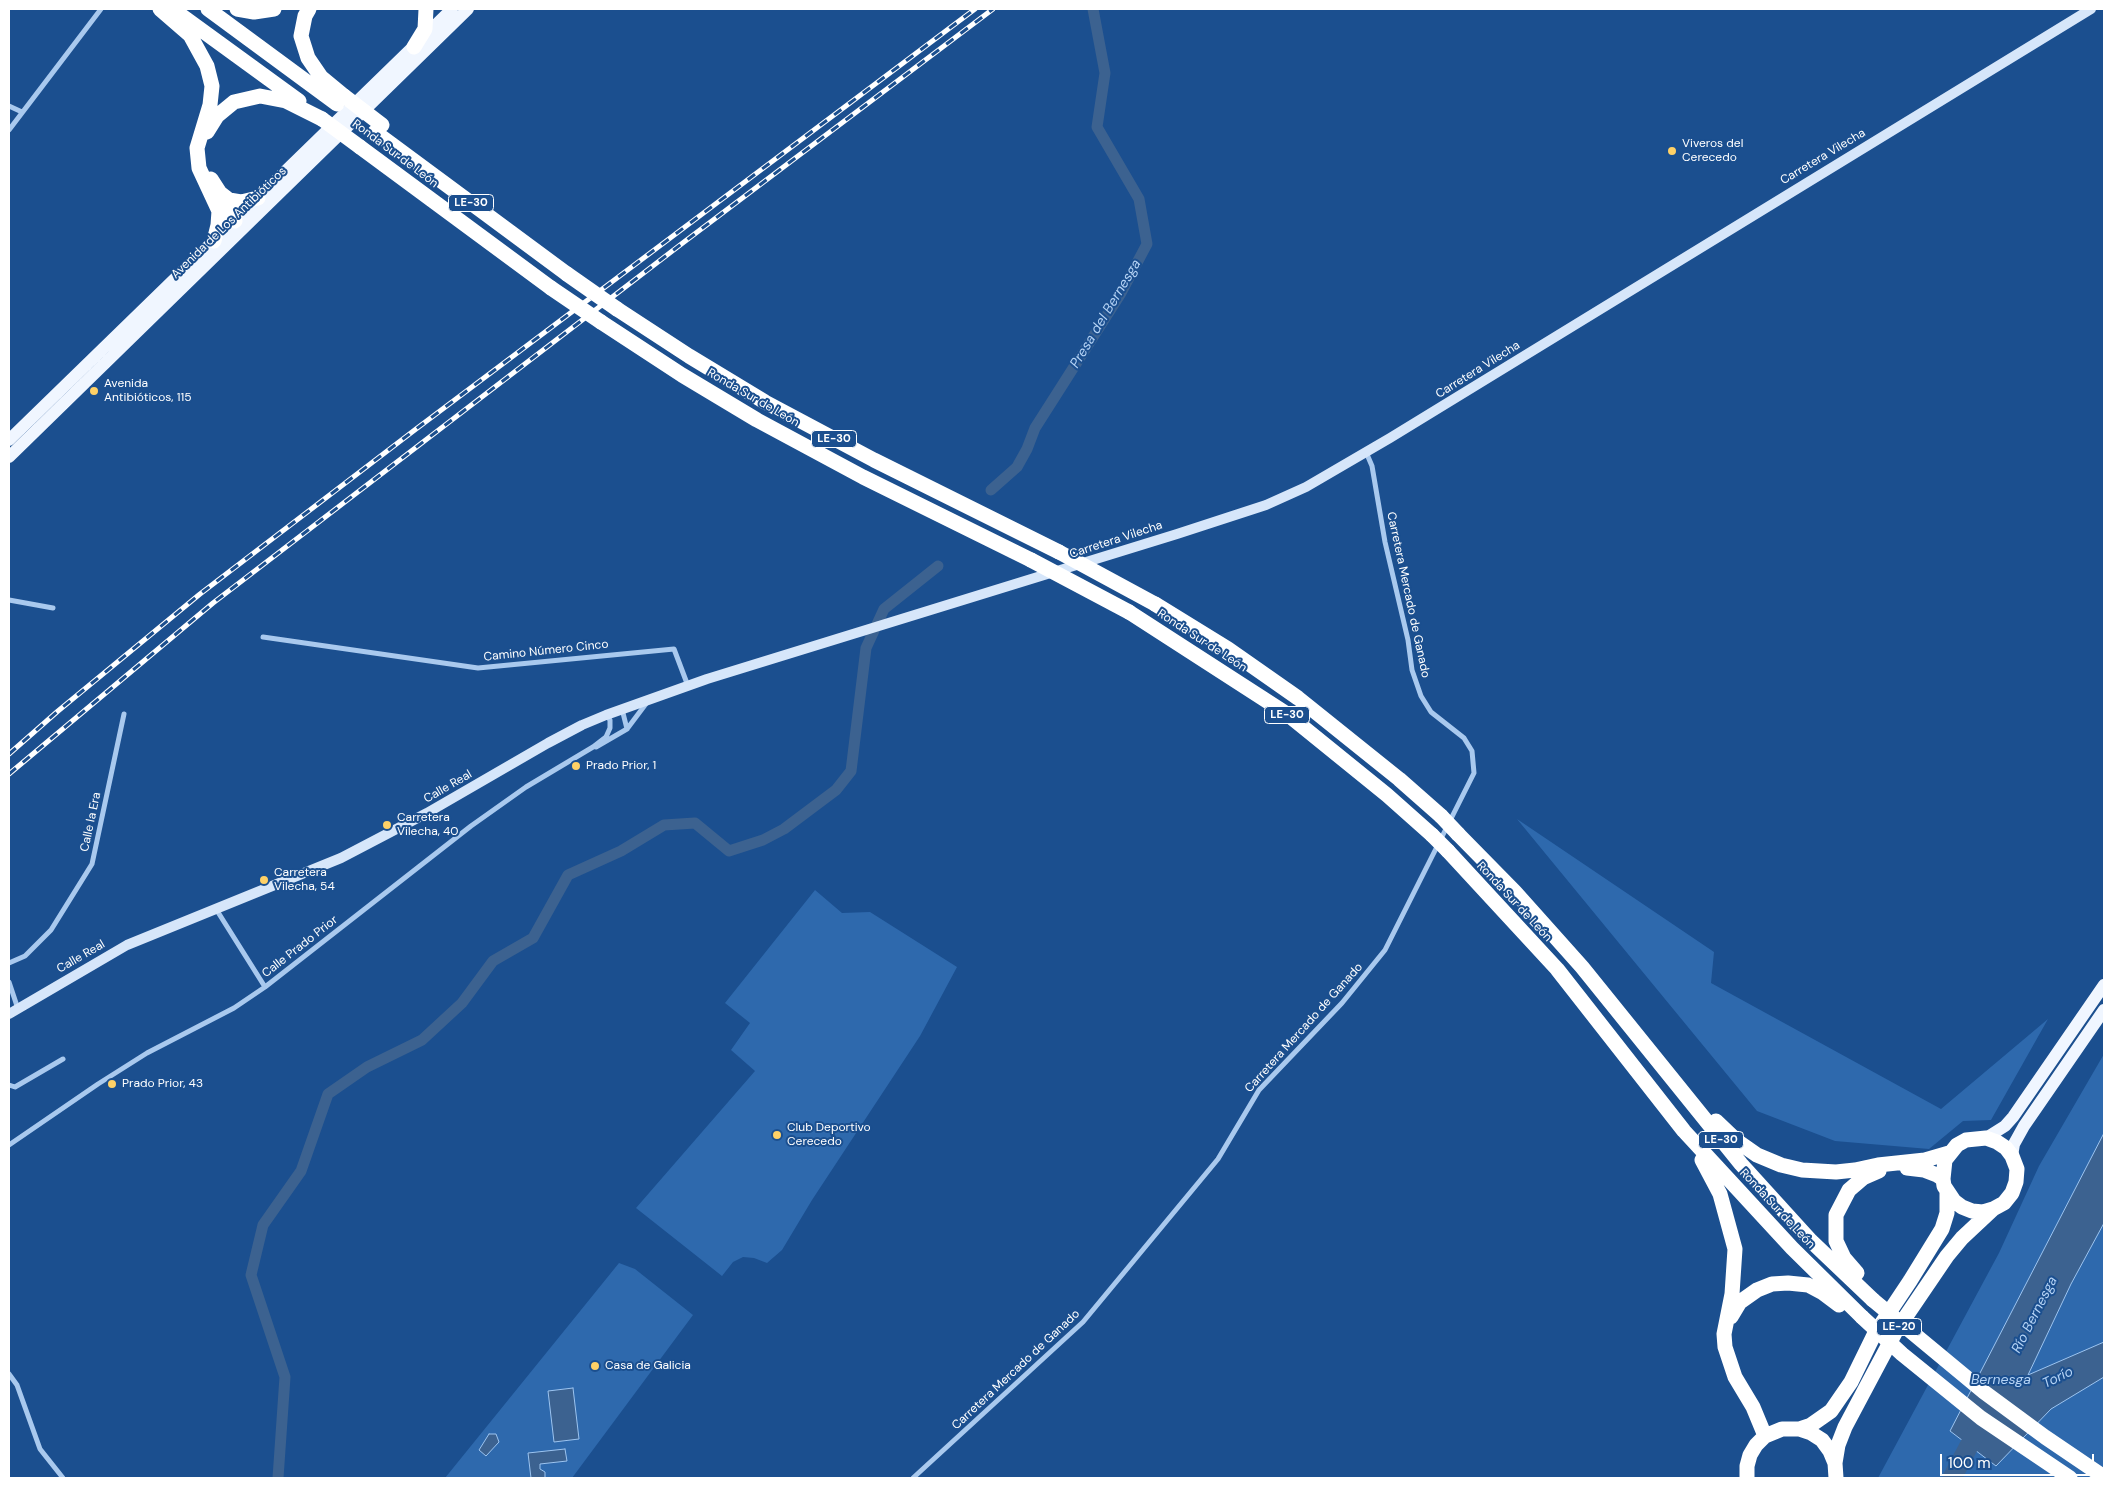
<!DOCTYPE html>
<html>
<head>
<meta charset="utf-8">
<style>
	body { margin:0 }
	#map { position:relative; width:2113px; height:1487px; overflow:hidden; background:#1b4f8f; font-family:"DM Sans",sans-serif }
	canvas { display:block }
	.frame { position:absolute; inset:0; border:10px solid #fff; pointer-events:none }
	.scale { position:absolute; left:1940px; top:1454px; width:154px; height:22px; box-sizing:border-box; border:2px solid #fff; border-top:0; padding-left:6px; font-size:15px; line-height:18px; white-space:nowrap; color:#fff; -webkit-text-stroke:4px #1b4f8f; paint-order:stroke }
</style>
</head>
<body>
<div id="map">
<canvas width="2113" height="1487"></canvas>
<div class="frame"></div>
<div class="scale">100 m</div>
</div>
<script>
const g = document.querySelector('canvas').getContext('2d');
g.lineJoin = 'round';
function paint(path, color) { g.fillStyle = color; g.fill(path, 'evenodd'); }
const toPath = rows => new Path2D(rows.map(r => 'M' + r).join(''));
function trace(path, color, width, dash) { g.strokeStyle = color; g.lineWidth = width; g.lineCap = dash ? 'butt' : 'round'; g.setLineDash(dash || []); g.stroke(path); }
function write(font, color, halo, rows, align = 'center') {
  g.font = font + ' "DM Sans",sans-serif'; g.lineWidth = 4; g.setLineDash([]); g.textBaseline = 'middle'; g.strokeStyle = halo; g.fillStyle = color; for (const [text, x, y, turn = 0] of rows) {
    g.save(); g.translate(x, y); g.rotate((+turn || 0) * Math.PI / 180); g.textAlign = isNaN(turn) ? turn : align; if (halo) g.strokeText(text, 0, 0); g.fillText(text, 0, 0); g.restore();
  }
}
paint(toPath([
	[1517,819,1714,952,1711,983,1941,1109,2048,1019,1991,1120,1963,1121,1929,1149,1835,1141,1757,1111],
	[815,890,842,913,870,912,957,967,920,1036,812,1200,782,1250,767,1263,754,1258,743,1257,733,1262,722,1276,636,1208,755,1071,731,1050,750,1023,725,1003],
	[2104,1054,2104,1476,2095,1478,1878,1478,1999,1253,2039,1166],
	[619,1263,635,1269,693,1315,572,1478,445,1478]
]), '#2e69ad');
const water = toPath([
	[2104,1133,2104,1223,2071,1284,2028,1375,2104,1342,2104,1377,2051,1409,1996,1466,1950,1431,2104,1133],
	[573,1388,579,1439,554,1442,548,1391,573,1388],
	[489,1434,496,1434,499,1442,486,1456,479,1450,489,1434],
	[565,1449,567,1461,540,1464,540,1469,545,1472,545,1478,531,1478,528,1453,565,1449]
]);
paint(water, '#3c6290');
trace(water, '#9cc4f0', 1);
trace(toPath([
	[991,490,1017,467,1027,449,1035,428,1121,293,1147,244,1139,199,1097,127,1105,73,1093,9],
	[278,1478,285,1377,251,1275,263,1225,301,1171,328,1094,367,1067,422,1040,462,1003,493,961,533,938,568,875,621,851,664,825,695,823,729,851,763,840,784,829,836,790,851,771,866,648,884,609,938,566]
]), '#3c6290', 11);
trace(toPath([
	[1952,1478,1981,1423]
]), '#3c6290', 19);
trace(toPath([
	[9,106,22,112],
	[9,130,101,9],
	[9,600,53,608],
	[263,637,478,668,674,649,688,686],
	[622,709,627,729],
	[596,747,627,729,648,701],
	[216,909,265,987],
	[9,963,25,956,51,930,92,864,124,714],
	[9,982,18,1009],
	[9,1085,15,1087,63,1059],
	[9,1145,98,1084,147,1053,234,1008,265,987,471,826,526,787,593,747,606,737,610,728,610,720,606,715],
	[9,1374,17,1385,40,1449,63,1478],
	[913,1478,1083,1322,1218,1159,1259,1090,1342,1003,1385,950,1474,773,1472,751,1464,738,1431,712,1421,696,1412,670,1408,640,1385,542,1372,466,1366,452]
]), '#a9c9ee', 5);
trace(toPath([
	[9,1014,127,945,341,858,427,813,548,743,582,725,606,715,707,679,1177,534,1266,505,1306,487,1390,438,2091,9]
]), '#d6e6fa', 10);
trace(toPath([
	[9,440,452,9],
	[9,457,468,9],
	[1986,1138,2005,1126,2013,1117,2104,985],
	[2012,1156,2014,1144,2024,1126,2104,1010]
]), '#f0f6ff', 12);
trace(toPath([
	[160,9,190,35,207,66,212,86,210,105,197,148,199,168,219,211,218,225,214,241],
	[208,9,337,104],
	[237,9,254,12,274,9],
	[309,9,305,16,301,36,308,58,321,77,344,96],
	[178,13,299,101],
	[414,47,425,29,426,9],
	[207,132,217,116,234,102,260,96,286,101,322,119],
	[375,132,567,274],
	[360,147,551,288],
	[211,179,220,193,229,200,241,202,258,198],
	[219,211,224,216,235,221,234,209,229,200],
	[617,309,689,356,765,402,874,460,1059,552],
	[601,322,682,375,757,420,863,477,1031,560],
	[1155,604,1228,649,1298,698,1399,779,1441,816],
	[1129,612,1287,714,1387,795,1432,835],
	[1458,834,1515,892,1582,967,1741,1164,1811,1241,1873,1300],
	[1448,851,1557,969,1684,1131,1792,1248,1862,1317],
	[1716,1121,1737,1141,1757,1155,1781,1165,1802,1170,1836,1172,1855,1170,1878,1165,1925,1160,1949,1153],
	[1702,1160,1720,1194,1735,1249,1732,1294,1724,1334,1725,1347,1735,1377,1753,1407,1765,1436],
	[1907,1168,1924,1170,1937,1175,1943,1179],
	[1857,1273,1844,1258,1836,1241,1836,1215,1849,1190,1863,1178,1879,1171],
	[1731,1317,1740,1302,1757,1290,1772,1284,1788,1283,1808,1285,1823,1293,1839,1305],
	[1799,1429,1811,1425,1831,1411,1851,1382,1874,1335,1910,1281,1942,1229,1947,1213,1947,1193],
	[1747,1478,1747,1466,1750,1455,1756,1445,1765,1436,1782,1429,1799,1429,1811,1433,1822,1440,1830,1451,1835,1463],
	[1836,1478,1835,1463,1838,1445,1845,1427,1896,1331,1947,1256,1962,1238,1993,1209,2004,1203,2012,1193,2016,1182,2017,1169,2012,1156,2006,1148,1997,1142,1986,1138,1966,1140,1957,1145,1945,1160,1943,1179,1944,1186,1954,1201,1962,1207,1972,1211,1983,1212,1993,1209]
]), '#fff', 15);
const rail = toPath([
	[9,754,58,711,200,594,416,429,975,9],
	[9,774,213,603,684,242,993,9]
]);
trace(rail, '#fff', 5);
trace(rail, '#1b4f8f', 3, [9]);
trace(toPath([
	[344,96,382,125],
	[322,119,360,147],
	[567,274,617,309],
	[551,288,601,322],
	[1059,552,1155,604],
	[1031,560,1129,612],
	[1441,816,1458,834],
	[1432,835,1448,851],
	[1873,1300,1984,1392,2045,1437,2104,1477],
	[1862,1317,1902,1354,1981,1418,2070,1478]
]), '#fff', 15);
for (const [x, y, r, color] of [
	[1672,151,5,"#ffd166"],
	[94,391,5,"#ffd166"],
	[576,766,5,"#ffd166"],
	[387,825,5,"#ffd166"],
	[264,880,5,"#ffd166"],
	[112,1084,5,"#ffd166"],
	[777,1135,5,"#ffd166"],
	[595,1366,5,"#ffd166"]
]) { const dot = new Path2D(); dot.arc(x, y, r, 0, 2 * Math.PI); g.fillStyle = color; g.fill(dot); trace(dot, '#1b4f8f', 2); }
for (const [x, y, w] of [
	[471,203,45],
	[834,439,45],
	[1287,715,45],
	[1721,1140,45],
	[1899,1327,45]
]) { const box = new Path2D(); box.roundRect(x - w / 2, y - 8.5, w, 17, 4); g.fillStyle = '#1b4f8f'; g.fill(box); trace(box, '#fff', 1); }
write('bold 11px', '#fff', null, [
	["LE-30",471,203],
	["LE-30",834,439],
	["LE-30",1287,715],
	["LE-30",1721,1140],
	["LE-20",1899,1327]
]);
write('12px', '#fff', '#1b4f8f', [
	["Viveros del",1682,144],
	["Cerecedo",1682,158],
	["Avenida",104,384],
	["Antibióticos, 115",104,398],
	["Prado Prior, 1",586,766],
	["Carretera",397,818],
	["Vilecha, 40",397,832],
	["Carretera",274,873],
	["Vilecha, 54",274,887],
	["Prado Prior, 43",122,1084],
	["Club Deportivo",787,1128],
	["Cerecedo",787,1142],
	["Casa de Galicia",605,1366]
], 'left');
write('12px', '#fff', '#1b4f8f', [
	["Ronda Sur de León",395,154,37],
	["Carretera Vilecha",1823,157,-31],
	["Avenida de Los Antibióticos",229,223,-44],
	["Carretera Vilecha",1478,370,-32],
	["Ronda Sur de León",753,398,30],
	["Carretera Vilecha",1116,540,-18],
	["Carretera Mercado de Ganado",1408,595,78],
	["Ronda Sur de León",1202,641,33],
	["Camino Número Cinco",546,651,-6],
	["Calle Real",448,787,-30],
	["Calle la Era",91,822,-78],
	["Ronda Sur de León",1514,902,47],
	["Calle Prado Prior",300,947,-38],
	["Calle Real",81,957,-30],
	["Carretera Mercado de Ganado",1304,1028,-48],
	["Ronda Sur de León",1777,1209,47],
	["Carretera Mercado de Ganado",1016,1370,-43]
]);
write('italic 14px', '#b5d3f5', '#1b4f8f', [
	["Presa del Bernesga",1106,314,-59],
	["Río Bernesga",2035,1315,-63],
	["Torío",2058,1378,-26],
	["Bernesga",2001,1380]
]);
</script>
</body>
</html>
